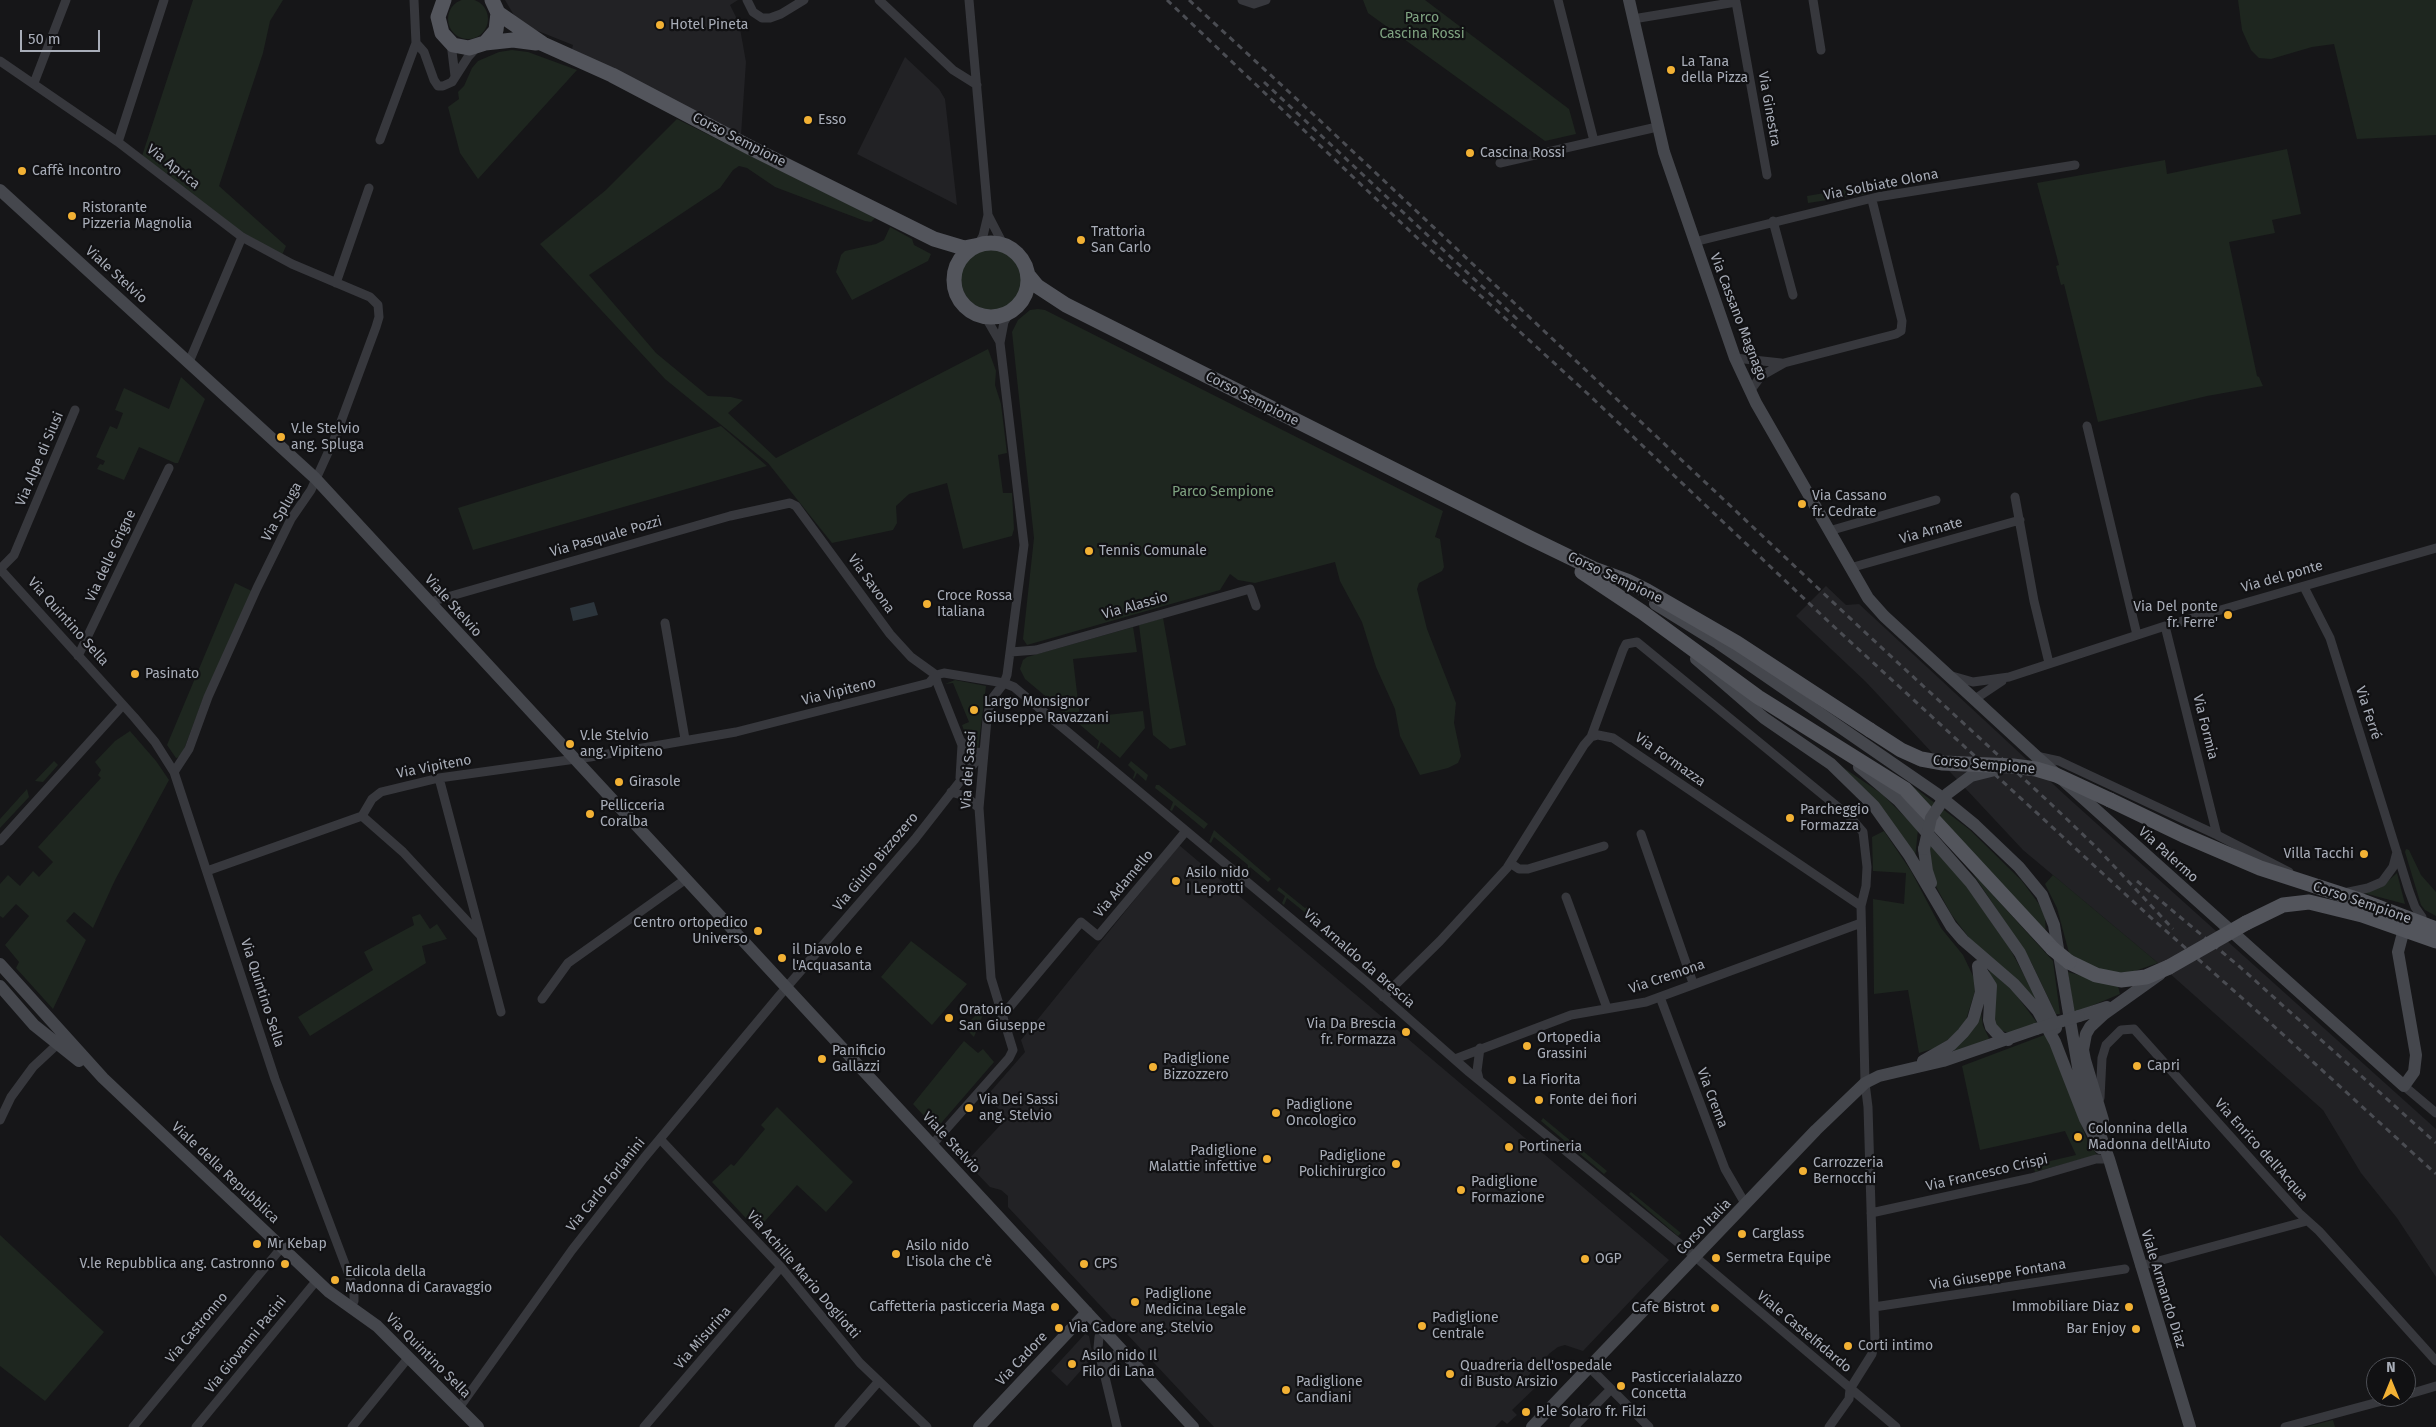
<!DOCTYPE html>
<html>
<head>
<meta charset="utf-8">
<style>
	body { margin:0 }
	#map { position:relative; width:2436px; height:1427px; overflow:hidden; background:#161618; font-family:"Fira Sans",sans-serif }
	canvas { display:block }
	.north { position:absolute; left:2366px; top:1357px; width:50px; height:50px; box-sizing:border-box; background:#111113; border:1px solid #4d4f55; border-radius:50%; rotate:0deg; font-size:14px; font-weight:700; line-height:20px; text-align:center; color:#a8adb8 }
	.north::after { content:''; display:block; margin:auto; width:18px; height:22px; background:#f2b134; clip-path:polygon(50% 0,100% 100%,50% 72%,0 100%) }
	.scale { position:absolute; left:20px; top:30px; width:80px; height:22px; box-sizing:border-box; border:2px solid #a8adb8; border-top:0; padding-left:6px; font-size:15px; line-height:18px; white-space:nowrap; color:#a8adb8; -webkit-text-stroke:4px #111113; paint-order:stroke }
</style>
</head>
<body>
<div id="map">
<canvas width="2436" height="1427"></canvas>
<div class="north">N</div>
<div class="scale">50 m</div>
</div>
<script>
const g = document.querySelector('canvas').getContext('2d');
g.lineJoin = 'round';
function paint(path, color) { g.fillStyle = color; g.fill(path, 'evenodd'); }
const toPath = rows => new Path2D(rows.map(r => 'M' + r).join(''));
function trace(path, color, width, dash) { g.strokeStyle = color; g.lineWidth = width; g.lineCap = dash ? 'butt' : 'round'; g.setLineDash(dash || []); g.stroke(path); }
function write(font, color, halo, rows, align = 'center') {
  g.font = font + ' "Fira Sans",sans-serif'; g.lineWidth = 4.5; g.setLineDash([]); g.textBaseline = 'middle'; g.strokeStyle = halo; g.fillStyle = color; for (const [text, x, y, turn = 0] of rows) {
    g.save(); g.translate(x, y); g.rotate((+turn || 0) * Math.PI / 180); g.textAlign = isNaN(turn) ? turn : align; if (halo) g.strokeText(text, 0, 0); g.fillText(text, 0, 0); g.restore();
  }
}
paint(toPath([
	[505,0,738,0,730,5,739,23,746,62,741,135,572,49,573,45,528,27,515,17],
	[905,57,939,89,945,99,957,205,857,154],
	[1826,586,1846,605,1859,604,2066,796,2436,1129,2436,1277,2397,1218,2361,1173,2323,1110,2158,963,2023,850,1866,682,1796,616],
	[1179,845,1669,1260,1583,1351,1565,1345,1558,1347,1550,1353,1527,1377,1537,1386,1512,1410,1517,1415,1507,1424,1502,1420,1495,1427,1214,1427,1008,1207,1008,1196,1001,1190,990,1187,966,1162,1006,1119,1003,1112,985,1098,1025,1052,1021,1040],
	[1085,1334,1089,1336,1093,1357,1067,1386,1051,1371]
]), '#222225');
paint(toPath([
	'448 19a20 20 0 1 1 40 0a20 20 0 1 1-40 0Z',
	[193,0,283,0,270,21,263,53,219,186,286,246,282,255,240,231,142,156],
	[1363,0,1425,0,1569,109,1576,134,1545,141,1368,13],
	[2238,0,2436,0,2436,135,2357,139,2334,44,2312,47,2271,59,2259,58,2251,50,2242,30],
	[512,50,528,52,577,70,478,179,460,153,448,107,459,99,458,92,464,86,472,68,478,61,499,52],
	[677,119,875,218,871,222,865,221,775,187,747,168,739,166,733,170,720,188,589,275,656,353,708,396,731,397,743,400,728,413,776,458,988,349,996,371,995,385,1001,404,1007,453,998,455,1003,493,1012,493,1014,529,1012,536,963,549,947,483,909,494,896,506,897,523,893,530,832,543,768,463,665,379,540,244,606,190],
	[2287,149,2301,214,2272,220,2275,233,2229,242,2257,376,2259,377,2263,386,2207,396,2098,422,2064,284,2061,285,2056,266,2059,265,2037,183,2165,160,2167,174],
	[1865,186,1867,194,1808,203,1807,196],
	[890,227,912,239,914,245,931,254,928,261,852,300,836,272,841,255,845,251,876,244,884,240],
	'961 279a31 31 0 1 1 62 0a31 31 0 1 1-62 0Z',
	[1038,309,1045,310,1443,511,1435,537,1440,539,1444,567,1442,571,1419,583,1417,589,1427,629,1456,703,1454,723,1461,756,1458,763,1448,768,1420,775,1400,736,1395,709,1376,667,1362,622,1340,581,1335,562,1255,583,1238,580,1230,574,1220,590,1027,645,1023,639,1034,538,1012,332,1018,320,1030,310],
	[181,377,205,399,178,463,175,463,139,447,124,480,97,469,100,464,103,465,105,461,96,457,110,426,117,429,123,413,115,410,124,388,169,409],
	[721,426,767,466,473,550,458,508],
	[235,583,256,593,203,699,181,757,176,758,167,745],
	[1163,618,1186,745,1170,749,1153,735,1139,625],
	[1133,627,1137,652,1073,659,1080,718,1143,711,1145,728,1120,758,1101,742,1098,749,1097,748,1099,741,1064,711,1062,718,1060,717,1062,710,1025,679,1020,669,1023,660,1027,657],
	[955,680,986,686,978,750,970,748,962,725,969,722,953,683,945,684],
	[130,731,156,761,169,780,115,880,93,928,74,912,66,921,86,940,53,1009,16,968,19,962,5,945,29,916,16,904,3,918,0,916,0,884,8,875,20,886,33,871,39,877,53,862,38,847,101,778,98,775,101,770,95,762,115,741],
	[1822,753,1882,794,1918,830,1915,858],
	[54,761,58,765,43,782,35,781],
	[1131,761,1148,775,1146,781,1137,773,1134,779,1133,778,1135,772,1128,765],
	[1910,784,1970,830,2022,881,2039,904,2045,917,2046,938],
	[1156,785,1159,785,1208,824,1204,829,1175,805,1172,811,1170,810,1173,802,1155,788],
	[27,789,29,797,0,828,0,819],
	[1214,830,1271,879,1268,882,1250,867,1247,873,1248,865,1214,837,1211,843,1209,842],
	[1884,831,1911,871,1941,928,1963,955,1974,978,1975,991,1965,1023,1949,1039,1935,1048,1919,1053,1908,990,1874,994,1873,899,1904,904,1906,873,1873,871,1872,837],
	[1929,841,1962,880,2009,947,2040,1005,1970,939,1951,914,1933,881],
	[2406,849,2409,850,2421,875,2436,892,2436,916,2425,910,2421,905,2405,852],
	[1972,872,2053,961,2060,1014,2056,1014,2031,962],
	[2397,873,2405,904,2364,893,2381,887],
	[2053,875,2158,963,2132,972,2121,973,2100,970,2077,959,2069,953,2057,908,2045,884],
	[1279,887,1305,908,1307,907,1313,919,1287,898,1284,905,1282,903,1285,896,1277,890],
	[420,914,430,929,437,924,447,939,422,946,426,963,310,1036,298,1017,373,970,364,952,414,925,412,917],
	[911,941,967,984,932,1025,881,977],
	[1991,971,2014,992,2038,1024,2008,1033,1995,1028,1988,972],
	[2068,972,2118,986,2120,994,2074,1013],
	[980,1011,982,1017,974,1037,964,1027],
	[1981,1012,1983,1026,1989,1038,1987,1041,1952,1053],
	[2047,1034,2086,1137,2097,1155,2035,1172,2033,1165,2076,1155,2065,1131,1980,1150,1962,1066],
	[964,1041,978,1053,983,1049,994,1062,936,1129,913,1104],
	[777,1107,853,1182,826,1212,797,1185,757,1230,712,1182,731,1164,734,1166,765,1129,761,1125],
	[1543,1118,1607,1171,1604,1174,1541,1121],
	[1631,1192,1681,1233,1678,1236,1629,1194],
	[0,1235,104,1332,45,1401,0,1366],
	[2333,1420,2335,1427,2306,1427]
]), '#1e261f');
paint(toPath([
	[594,602,598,615,573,621,570,608]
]), '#2c353c');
trace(toPath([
	[747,0,753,12,762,18,770,18,781,14,804,0],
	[879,0,953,70,977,85],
	[969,0,988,215,983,236,978,245],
	[1242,0,1254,4,1266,0],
	[1558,0,1594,141],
	[1813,0,1821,50],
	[1633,19,1736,2,1767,175],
	[416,43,424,52,434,80,438,86,443,86,452,82,468,57,477,47],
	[451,43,455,76],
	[0,61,118,142,242,237,292,264,370,297,378,305,379,317,376,327,336,435,311,490,291,519,257,588,208,697,189,749,174,772],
	[34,83,66,0],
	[380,140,416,43,414,0],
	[118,142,164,0],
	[1500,163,1657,127],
	[988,215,1003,244],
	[1773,221,1793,295],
	[1694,242,1877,197,2075,165],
	[336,283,369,188],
	[985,316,1000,342],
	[1735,358,1781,363],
	[189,362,242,237],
	[1750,391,1761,376,1784,363,1896,334,1901,331,1902,321,1872,200],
	[2087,426,2137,635],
	[2015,497,2034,601,2049,663],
	[1829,531,1936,500],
	[1850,568,2020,520],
	[0,569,134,717,155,742,174,772,275,1079,354,1288,354,1301,351,1307],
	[0,569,14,555,75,410],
	[2304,587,2330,638,2409,891,2415,907,2422,917],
	[430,602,730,516,790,503,796,506,890,634,911,657,936,675],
	[665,623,685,739],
	[2165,626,2217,835],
	[1011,652,1036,650,1250,589,1256,606],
	[78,656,169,468],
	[936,675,944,673,1004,683,1014,687,1368,983,1469,1072,1686,1249,1896,1427],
	[936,675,937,682,962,745,960,778],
	[1952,676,1973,682,2009,677,2165,626,2436,548],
	[1975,699,2002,681],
	[1591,737,1623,650,1626,644,1637,642,1850,817,1863,832,1867,867,1866,886,1861,906,1865,1083,1868,1107,1875,1342,1872,1354,1850,1389,1849,1399,1829,1427],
	[962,742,971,753,983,752],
	[2036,756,2059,761,2217,835,2289,872],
	[439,778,501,1012],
	[951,792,965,796,979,808],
	[362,816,403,852,480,935],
	[1641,834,1693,983],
	[0,841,123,705],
	[1510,863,1519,869,1528,869,1604,846],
	[207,871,362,816,372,799,381,792,439,778,590,757,736,732,929,683,936,675],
	[2344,893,2368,888,2382,882,2393,867,2397,852],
	[1566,897,1607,1008],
	[1383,997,1440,941,1507,868,1584,745,1591,737,1598,735,1613,738,1861,906],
	[1660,997,1725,1169,1746,1205],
	[542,999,568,963,686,879],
	[1002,1016,1081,922,1098,936,1186,831],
	[1455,1059,1571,1015,1646,1002,1861,923],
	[1479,1079,1477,1071,1480,1048],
	[2404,1086,2436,1113],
	[2100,1098,2102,1058,2106,1045,2121,1030,2134,1029,2299,1213,2319,1231,2436,1361],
	[0,1120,11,1097,33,1067,62,1040],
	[660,1139,781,1267,860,1363,927,1427],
	[932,1145,1009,1058,1013,1050,991,978,979,808,987,719,991,700,1004,683,1007,675,1024,545,1000,343,1004,322,1010,312],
	[1871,1213,2031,1178,2096,1159,2109,1159],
	[2140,1266,2307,1221],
	[1874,1307,2125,1269],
	[1104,1331,1099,1337,1098,1348,1117,1427],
	[1589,1367,1649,1427],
	[1106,1373,1109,1362,1121,1349],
	[2406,1395,2436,1386],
	[459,1408,572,1250,644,1158,779,996,915,839,983,752],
	[133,1427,282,1247],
	[196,1427,317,1280],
	[352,1427,409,1357],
	[644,1427,781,1267],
	[839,1427,879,1381],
	[1574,1427,1611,1389],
	[2285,1427,2397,1397]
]), '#37383d', 9);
trace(toPath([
	[1629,0,1664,152,1735,358,1756,403,1868,598,1884,616,2036,756,2404,1086,2414,1072,2416,1055,2398,952,2404,929],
	[0,190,315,478,1193,1427],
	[1655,604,1718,643,1937,794,1975,825,2019,867,2042,895,2054,925,2080,1079,2109,1159,2190,1427],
	[1696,659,1764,718,1831,764,1874,806,1909,855,1951,926,1963,940,2014,984,2038,1011,2055,1042,2085,1119,2100,1148],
	[1859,767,1899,801,1971,883,2020,953,2056,1028],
	[1924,849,1927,871,1931,883],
	[0,964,103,1078,328,1291,377,1326,478,1427],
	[1980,969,1991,986,1989,1020,1991,1027,2001,1038,2008,1040],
	[0,986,34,1025,79,1061],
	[2079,1016,2107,1007],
	[1923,1061,1951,1045,1963,1033,1973,1020,1981,992,1978,966],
	[2103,1120,2085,1060,2083,1050,2086,1034,2090,1027,2104,1014,2160,974],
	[979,1427,1087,1312],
	[1532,1427,1816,1130,1865,1083,1879,1076,1943,1061,2036,1029]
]), '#45474d', 12);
trace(toPath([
	[444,0,438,17,442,33,453,45,469,48,485,43,496,30,498,13,492,0],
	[498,13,543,44,612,75,751,148,934,239,964,248,974,246],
	[485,43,513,40,536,43],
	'954 280a37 37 0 1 1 74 0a37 37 0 1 1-74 0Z',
	[1028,275,1037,286,1066,305,1530,538,1594,569,1627,581,1647,591,1737,643,1870,730],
	[1582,572,1642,612,1758,697,1905,789,2053,949],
	[2110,800,2183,835,2260,868,2362,901,2436,929],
	[2246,923,2283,905,2309,902,2362,915,2436,941],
	[2069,962,2096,975,2121,980,2146,977,2169,967]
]), '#53555c', 15);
trace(toPath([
	[1167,0,1413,234,1588,394,1831,624,2148,915,2266,1019,2436,1174],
	[1189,0,1313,114,1869,636,2050,803,2097,848,2173,929],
	[1264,82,1518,320],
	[2137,881,2240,967,2436,1143]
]), '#4a4c52', 3, [6, 5]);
trace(toPath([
	[1924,849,1931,818,1947,794,1971,776,1999,769],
	[2036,1029,2079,1016]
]), '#45474d', 12);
trace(toPath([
	[1870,730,1901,750,1921,759,1943,763,2013,766,2036,769,2056,775,2110,800],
	[2053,949,2069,962],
	[2169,967,2246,923]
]), '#53555c', 15);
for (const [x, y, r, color] of [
	[660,25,5,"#f2b134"],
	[1671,70,5,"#f2b134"],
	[808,120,5,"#f2b134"],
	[1470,153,5,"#f2b134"],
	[22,171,5,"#f2b134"],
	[72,216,5,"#f2b134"],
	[1081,240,5,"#f2b134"],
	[281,437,5,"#f2b134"],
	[1802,504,5,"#f2b134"],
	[1089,551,5,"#f2b134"],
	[927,604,5,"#f2b134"],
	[2228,615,5,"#f2b134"],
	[135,674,5,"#f2b134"],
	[974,710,5,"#f2b134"],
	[570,744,5,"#f2b134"],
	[619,782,5,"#f2b134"],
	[590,814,5,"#f2b134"],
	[1790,818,5,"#f2b134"],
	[2364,854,5,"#f2b134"],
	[1176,881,5,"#f2b134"],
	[758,931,5,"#f2b134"],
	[782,958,5,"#f2b134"],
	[949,1018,5,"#f2b134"],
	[1406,1032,5,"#f2b134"],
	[1527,1046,5,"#f2b134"],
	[822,1059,5,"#f2b134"],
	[2137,1066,5,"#f2b134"],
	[1153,1067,5,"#f2b134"],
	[1512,1080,5,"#f2b134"],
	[1539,1100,5,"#f2b134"],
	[969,1108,5,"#f2b134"],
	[1276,1113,5,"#f2b134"],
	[2078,1137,5,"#f2b134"],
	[1509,1147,5,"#f2b134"],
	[1267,1159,5,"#f2b134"],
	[1396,1164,5,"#f2b134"],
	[1803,1171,5,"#f2b134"],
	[1461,1190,5,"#f2b134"],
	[1742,1234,5,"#f2b134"],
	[257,1244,5,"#f2b134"],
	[896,1254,5,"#f2b134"],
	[1716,1258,5,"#f2b134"],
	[1585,1259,5,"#f2b134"],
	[285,1264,5,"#f2b134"],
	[1084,1264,5,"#f2b134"],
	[335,1280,5,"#f2b134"],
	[1135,1302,5,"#f2b134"],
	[1055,1307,5,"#f2b134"],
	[2129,1307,5,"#f2b134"],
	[1715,1308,5,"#f2b134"],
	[1422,1326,5,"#f2b134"],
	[1059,1328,5,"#f2b134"],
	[2136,1329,5,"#f2b134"],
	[1848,1346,5,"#f2b134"],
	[1072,1364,5,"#f2b134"],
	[1450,1374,5,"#f2b134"],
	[1621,1386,5,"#f2b134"],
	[1286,1390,5,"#f2b134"],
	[1526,1412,5,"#f2b134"]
]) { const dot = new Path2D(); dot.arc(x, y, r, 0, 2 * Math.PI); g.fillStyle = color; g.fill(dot); trace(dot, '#111113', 2); }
write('14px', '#7fa381', '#111113', [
	["Parco",1422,18],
	["Cascina Rossi",1422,34],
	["Parco Sempione",1223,492]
]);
write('14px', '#a8adb8', '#111113', [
	["Hotel Pineta",670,25],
	["La Tana",1681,62],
	["della Pizza",1681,78],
	["Esso",818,120],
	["Cascina Rossi",1480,153],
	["Caffè Incontro",32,171],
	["Ristorante",82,208],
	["Pizzeria Magnolia",82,224],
	["Trattoria",1091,232],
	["San Carlo",1091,248],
	["V.le Stelvio",291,429],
	["ang. Spluga",291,445],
	["Via Cassano",1812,496],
	["fr. Cedrate",1812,512],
	["Tennis Comunale",1099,551],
	["Croce Rossa",937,596],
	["Italiana",937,612],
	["Via Del ponte",2218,607,"right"],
	["fr. Ferre'",2218,623,"right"],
	["Pasinato",145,674],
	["Largo Monsignor",984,702],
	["Giuseppe Ravazzani",984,718],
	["V.le Stelvio",580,736],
	["ang. Vipiteno",580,752],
	["Girasole",629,782],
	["Pellicceria",600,806],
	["Coralba",600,822],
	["Parcheggio",1800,810],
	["Formazza",1800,826],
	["Villa Tacchi",2354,854,"right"],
	["Asilo nido",1186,873],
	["I Leprotti",1186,889],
	["Centro ortopedico",748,923,"right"],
	["Universo",748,939,"right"],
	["il Diavolo e",792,950],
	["l'Acquasanta",792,966],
	["Oratorio",959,1010],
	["San Giuseppe",959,1026],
	["Via Da Brescia",1396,1024,"right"],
	["fr. Formazza",1396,1040,"right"],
	["Ortopedia",1537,1038],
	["Grassini",1537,1054],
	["Panificio",832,1051],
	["Gallazzi",832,1067],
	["Padiglione",1163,1059],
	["Bizzozzero",1163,1075],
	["Capri",2147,1066],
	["La Fiorita",1522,1080],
	["Via Dei Sassi",979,1100],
	["ang. Stelvio",979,1116],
	["Fonte dei fiori",1549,1100],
	["Padiglione",1286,1105],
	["Oncologico",1286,1121],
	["Colonnina della",2088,1129],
	["Madonna dell'Aiuto",2088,1145],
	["Portineria",1519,1147],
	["Padiglione",1257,1151,"right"],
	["Malattie infettive",1257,1167,"right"],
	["Padiglione",1386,1156,"right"],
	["Polichirurgico",1386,1172,"right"],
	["Carrozzeria",1813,1163],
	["Bernocchi",1813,1179],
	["Padiglione",1471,1182],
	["Formazione",1471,1198],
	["Carglass",1752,1234],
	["Mr Kebap",267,1244],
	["Asilo nido",906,1246],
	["L'isola che c'è",906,1262],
	["Sermetra Equipe",1726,1258],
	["OGP",1595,1259],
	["V.le Repubblica ang. Castronno",275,1264,"right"],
	["CPS",1094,1264],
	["Edicola della",345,1272],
	["Madonna di Caravaggio",345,1288],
	["Padiglione",1145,1294],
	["Medicina Legale",1145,1310],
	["Caffetteria pasticceria Maga",1045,1307,"right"],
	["Immobiliare Diaz",2119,1307,"right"],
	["Cafe Bistrot",1705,1308,"right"],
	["Padiglione",1432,1318],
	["Centrale",1432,1334],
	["Via Cadore ang. Stelvio",1069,1328],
	["Bar Enjoy",2126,1329,"right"],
	["Corti intimo",1858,1346],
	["Asilo nido Il",1082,1356],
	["Filo di Lana",1082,1372],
	["Quadreria dell'ospedale",1460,1366],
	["di Busto Arsizio",1460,1382],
	["PasticceriaIalazzo",1631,1378],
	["Concetta",1631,1394],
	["Padiglione",1296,1382],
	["Candiani",1296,1398],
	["P.le Solaro fr. Filzi",1536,1412]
], 'left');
write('14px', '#a8adb8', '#111113', [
	["Via Ginestra",1769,109,80],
	["Corso Sempione",739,140,27],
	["Via Aprica",173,167,38],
	["Via Solbiate Olona",1881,185,-11],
	["Viale Stelvio",116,275,42],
	["Via Cassano Magnago",1738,317,69],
	["Corso Sempione",1252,399,27],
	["Via Alpe di Siusi",40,459,-67],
	["Via Spluga",282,512,-60],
	["Via Arnate",1931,531,-16],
	["Via Pasquale Pozzi",606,537,-16],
	["Via delle Grigne",111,556,-65],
	["Via del ponte",2282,577,-16],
	["Corso Sempione",1615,578,25],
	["Via Savona",871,584,54],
	["Viale Stelvio",453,606,48],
	["Via Alassio",1135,606,-16],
	["Via Quintino Sella",68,622,48],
	["Via Vipiteno",839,692,-14],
	["Via Ferré",2368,713,72],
	["Via Formia",2205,727,76],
	["Via Formazza",1670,760,35],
	["Corso Sempione",1984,765,5],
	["Via Vipiteno",434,767,-11],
	["Via dei Sassi",969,770,-86],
	["Via Palermo",2168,855,42],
	["Via Giulio Bizzozero",876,862,-50],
	["Via Adamello",1124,884,-50],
	["Corso Sempione",2362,903,19],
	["Via Arnaldo da Brescia",1359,959,41],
	["Via Cremona",1667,977,-19],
	["Via Quintino Sella",262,993,72],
	["Via Crema",1712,1098,69],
	["Viale Stelvio",951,1143,47],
	["Via Enrico dell'Acqua",2261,1150,48],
	["Viale della Repubblica",225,1173,43],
	["Via Francesco Crispi",1987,1173,-13],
	["Via Carlo Forlanini",606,1185,-51],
	["Corso Italia",1704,1227,-46],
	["Via Achille Mario Dogliotti",803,1275,49],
	["Via Giuseppe Fontana",1998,1275,-9],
	["Viale Armando Diaz",2163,1289,73],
	["Via Castronno",197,1328,-50],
	["Viale Castelfidardo",1804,1332,40],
	["Via Misurina",703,1338,-49],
	["Via Giovanni Pacini",246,1345,-51],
	["Via Quintino Sella",428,1356,45],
	["Via Cadore",1022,1359,-47]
]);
</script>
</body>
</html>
